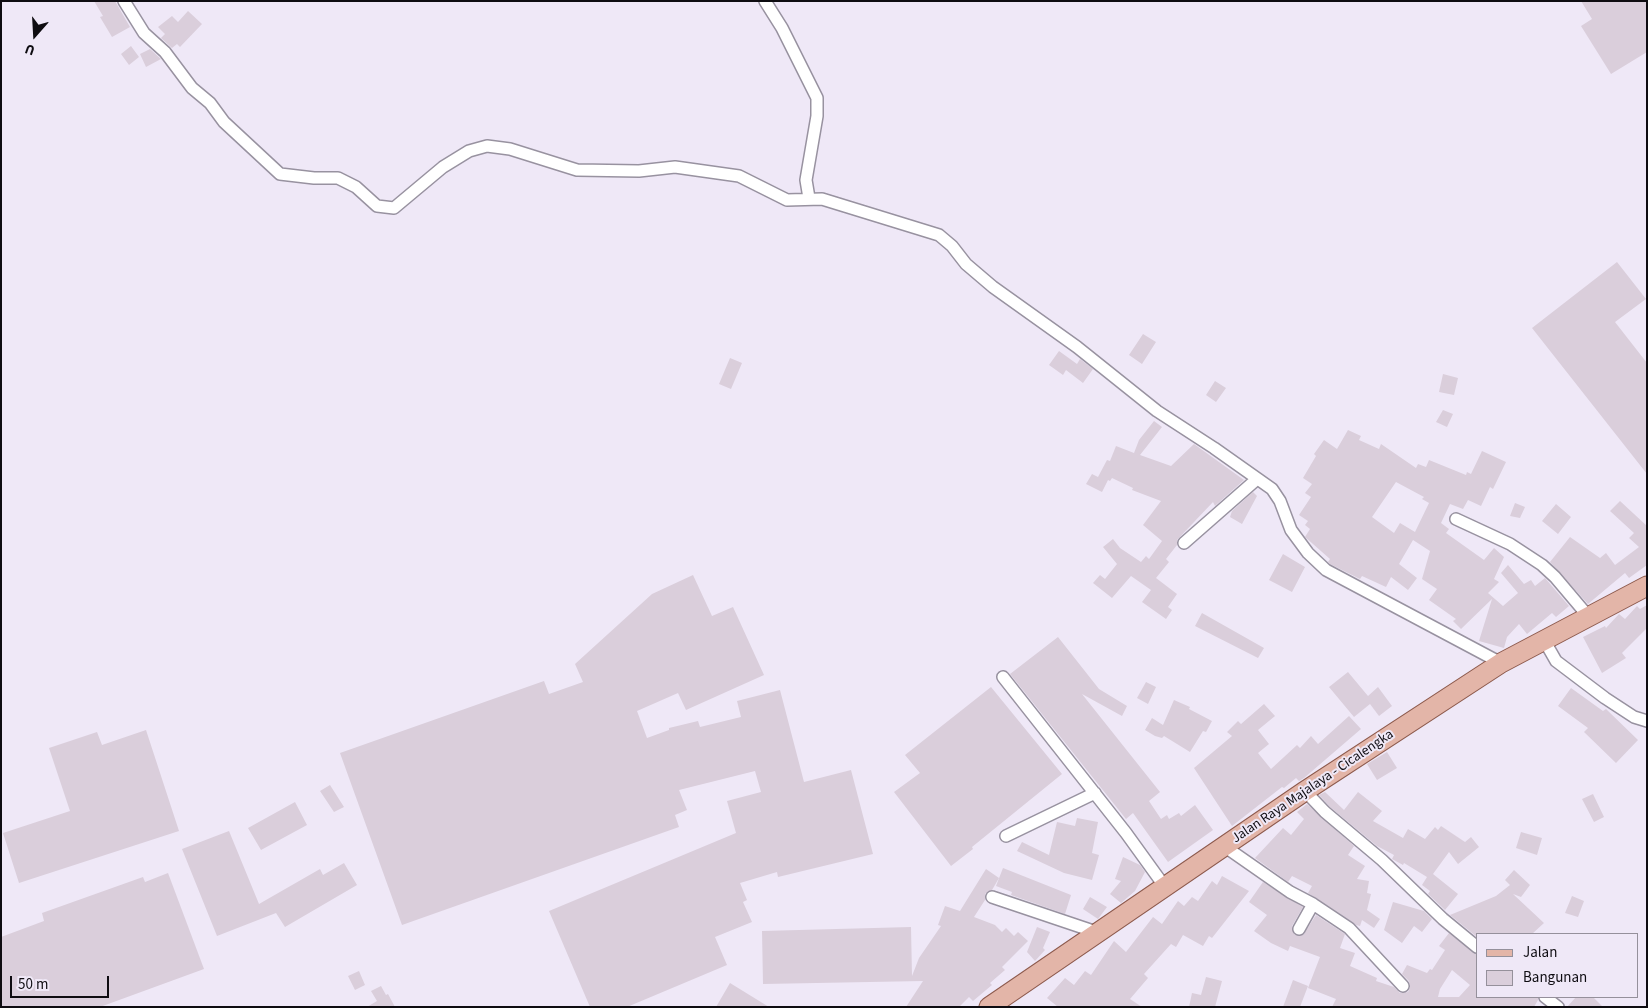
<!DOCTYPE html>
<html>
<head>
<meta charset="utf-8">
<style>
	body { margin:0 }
	#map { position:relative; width:1648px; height:1008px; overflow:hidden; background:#efe8f7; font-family:"Source Sans 3",sans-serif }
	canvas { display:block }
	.frame { position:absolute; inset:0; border:2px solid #0e0c11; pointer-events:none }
	.legend { position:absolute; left:1476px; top:933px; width:162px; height:65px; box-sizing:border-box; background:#efe8f7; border:1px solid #95909b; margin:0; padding:6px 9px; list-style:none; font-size:15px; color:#0e0c11 }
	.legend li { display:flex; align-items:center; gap:10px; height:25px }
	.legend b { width:25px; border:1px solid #95909b }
	.north { position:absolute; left:10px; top:10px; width:50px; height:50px; -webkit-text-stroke:4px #efe8f7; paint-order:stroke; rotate:199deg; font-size:14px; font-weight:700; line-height:20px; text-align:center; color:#0e0c11 }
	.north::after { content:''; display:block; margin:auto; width:18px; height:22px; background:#0e0c11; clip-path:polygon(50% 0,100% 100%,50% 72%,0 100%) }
	.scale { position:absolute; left:10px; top:976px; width:99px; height:22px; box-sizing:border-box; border:2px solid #0e0c11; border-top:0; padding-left:6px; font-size:15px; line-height:18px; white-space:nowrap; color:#0e0c11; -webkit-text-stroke:4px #efe8f7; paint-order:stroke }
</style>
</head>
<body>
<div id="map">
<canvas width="1648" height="1008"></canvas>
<div class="frame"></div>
<ul class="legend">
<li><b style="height:6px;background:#e3b5a8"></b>Jalan</li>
<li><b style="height:14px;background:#dacedb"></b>Bangunan</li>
</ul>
<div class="north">U</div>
<div class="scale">50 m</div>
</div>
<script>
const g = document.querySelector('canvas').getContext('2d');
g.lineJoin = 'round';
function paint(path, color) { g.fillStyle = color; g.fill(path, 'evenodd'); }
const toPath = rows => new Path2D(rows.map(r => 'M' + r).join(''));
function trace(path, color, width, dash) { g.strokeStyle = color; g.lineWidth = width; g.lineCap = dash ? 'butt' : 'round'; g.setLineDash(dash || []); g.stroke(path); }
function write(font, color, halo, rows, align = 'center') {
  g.font = font + ' "Source Sans 3",sans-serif'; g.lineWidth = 4; g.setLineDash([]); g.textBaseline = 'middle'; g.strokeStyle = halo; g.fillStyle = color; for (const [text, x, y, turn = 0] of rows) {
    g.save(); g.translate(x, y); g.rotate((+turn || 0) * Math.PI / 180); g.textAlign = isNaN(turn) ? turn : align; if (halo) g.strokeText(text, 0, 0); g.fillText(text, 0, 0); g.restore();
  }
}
paint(toPath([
	[94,1,115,1,130,27,112,37,100,17,103,16],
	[1581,1,1647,1,1647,52,1611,74,1581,26,1592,19],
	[188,11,202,24,180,47,177,44,172,48,161,38,165,34,158,27,172,16,178,22],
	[131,46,139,57,129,65,121,54],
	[150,49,161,59,146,67,140,54],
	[1617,262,1646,299,1615,322,1647,363,1647,474,1532,328],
	[1143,334,1156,342,1142,364,1129,355],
	[1059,351,1077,364,1080,359,1093,369,1083,383,1066,370,1063,375,1049,365],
	[730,358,742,363,731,389,719,384],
	[1443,374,1458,378,1454,395,1439,392],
	[1215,381,1226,388,1216,402,1206,395],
	[1443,410,1453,414,1447,427,1436,422],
	[1154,421,1162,427,1140,455,1171,466,1194,444,1244,480,1215,506,1213,502,1177,540,1177,545,1166,559,1169,562,1156,578,1177,594,1168,607,1172,610,1166,619,1142,602,1151,590,1131,576,1112,598,1093,583,1100,575,1105,579,1117,564,1103,547,1113,539,1120,548,1141,562,1146,556,1149,559,1162,541,1143,525,1161,501,1132,490,1133,488,1112,478,1110,481,1108,480,1102,492,1086,484,1092,474,1098,477,1107,460,1110,461,1116,446,1134,453,1139,440],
	[1348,430,1361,436,1359,440,1379,449,1381,444,1416,468,1418,464,1426,467,1429,460,1466,475,1467,472,1471,474,1482,451,1506,462,1493,489,1490,487,1481,506,1468,500,1463,509,1450,504,1441,523,1449,529,1446,533,1484,560,1494,548,1504,557,1494,579,1499,582,1488,593,1503,606,1518,593,1501,573,1508,565,1524,584,1531,580,1535,586,1545,578,1569,606,1556,617,1552,613,1527,634,1519,624,1507,637,1504,648,1479,641,1492,599,1461,629,1453,621,1456,619,1429,600,1437,589,1422,579,1430,551,1413,540,1399,564,1417,578,1408,590,1391,577,1386,587,1362,576,1360,579,1330,564,1328,562,1330,559,1305,537,1310,529,1305,525,1308,521,1299,515,1311,497,1305,493,1312,484,1303,478,1316,456,1314,454,1324,440,1337,449],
	[1396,482,1424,497,1422,499,1429,503,1415,532,1400,523,1394,533,1372,517],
	[1253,492,1257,496,1242,524,1230,517,1232,511],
	[1620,501,1647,526,1647,565,1629,578,1625,573,1588,604,1550,562,1570,537,1600,558,1606,553,1615,565,1639,547,1629,538,1634,533,1610,511],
	[1515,503,1525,507,1520,518,1510,516],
	[1556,504,1571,517,1558,534,1542,521],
	[1283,554,1305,567,1292,592,1269,580],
	[693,575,712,616,733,607,764,675,686,710,678,693,637,711,647,738,669,730,669,728,698,721,700,727,741,717,737,701,780,690,804,782,851,770,873,854,778,877,777,872,740,883,747,900,743,902,752,922,715,937,727,965,627,1007,590,1007,549,911,736,833,727,801,761,792,755,771,679,790,687,810,675,815,679,827,402,925,340,753,544,681,549,694,583,682,575,664,652,594],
	[1647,605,1647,628,1622,653,1626,658,1602,673,1583,637,1605,626,1606,628,1619,614,1625,619,1637,606,1640,609],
	[1202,613,1264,648,1258,658,1195,626],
	[1058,637,1099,689,1127,706,1122,716,1082,694,1160,792,1149,801,1161,819,1167,815,1169,819,1179,813,1181,816,1195,805,1213,830,1168,862,1133,813,1126,819,1010,674],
	[1348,672,1368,696,1378,687,1392,706,1379,716,1370,704,1354,717,1329,687],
	[1146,682,1156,687,1148,704,1137,698],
	[991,687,1062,774,972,847,973,849,951,866,894,792,920,773,905,755],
	[1571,688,1603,711,1606,709,1638,740,1616,763,1584,732,1588,728,1558,706],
	[1174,700,1190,707,1189,709,1212,721,1206,732,1203,731,1190,752,1164,736,1162,738,1155,736,1145,730,1152,718,1163,725],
	[1264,704,1275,716,1258,730,1269,744,1258,753,1271,769,1297,745,1300,748,1311,736,1318,744,1349,716,1361,729,1304,778,1299,781,1296,778,1284,788,1282,787,1232,826,1194,768,1232,736,1227,732,1238,721,1241,724],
	[146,730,179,831,19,883,3,833,70,811,49,748,97,732,102,745],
	[1387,752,1397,768,1377,780,1367,764],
	[330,785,344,807,334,812,320,791],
	[1325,792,1344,810,1358,792,1382,811,1373,821,1403,838,1408,829,1425,839,1435,827,1438,830,1441,826,1465,842,1471,837,1479,847,1458,864,1449,852,1433,874,1458,894,1445,910,1428,894,1430,891,1422,885,1427,877,1404,863,1403,865,1392,859,1394,855,1377,846,1330,807,1319,795],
	[1593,794,1604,817,1594,822,1582,799],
	[295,802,307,825,261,850,248,828],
	[1307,804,1354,846,1348,855,1365,866,1357,879,1369,881,1367,893,1371,894,1367,910,1380,919,1374,928,1362,920,1360,926,1356,925,1308,893,1312,886,1292,876,1288,882,1255,858,1283,828,1291,835,1304,819,1297,812],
	[1077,818,1098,822,1092,853,1099,855,1092,880,1064,873,1017,851,1022,842,1049,855,1057,822,1075,826],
	[229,831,259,904,320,869,323,875,344,863,357,885,285,927,276,913,217,936,182,849],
	[1521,832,1542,838,1537,855,1516,848],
	[1123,857,1140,865,1145,872,1135,891,1121,903,1110,894,1121,881,1115,879],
	[1003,868,1071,895,1065,914,1011,895,1012,892,996,886],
	[986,869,999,878,992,890,985,894,985,900,974,917,995,925,1002,932,1006,928,1014,936,1018,932,1028,941,1002,967,1005,970,990,983,992,985,973,1001,969,997,959,1007,906,1007,923,981,763,984,762,931,911,927,912,976,919,958,941,926,938,925,945,906,960,911],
	[1514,870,1530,885,1521,897,1513,894,1544,923,1532,934,1477,934,1477,937,1450,915,1496,896,1510,885,1505,880],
	[168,873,204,969,100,1007,1,1007,1,937,44,921,42,913,143,877,145,882],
	[1222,876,1249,891,1212,938,1209,936,1203,946,1183,935,1176,947,1171,944,1144,974,1148,978,1130,999,1142,1007,1058,1007,1047,998,1065,978,1074,985,1085,971,1091,975,1114,941,1126,952,1153,917,1162,924,1178,901,1184,906,1192,897,1198,901,1212,881,1217,885],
	[1263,882,1303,907,1292,926,1295,935,1303,935,1316,915,1345,934,1340,948,1355,953,1350,966,1377,978,1376,981,1394,987,1400,993,1408,992,1410,988,1409,981,1402,974,1407,965,1427,973,1430,969,1432,970,1445,950,1439,946,1449,933,1477,954,1477,997,1538,997,1538,1000,1534,1007,1332,1007,1336,999,1308,988,1320,957,1290,946,1288,951,1271,943,1254,931,1267,915,1249,902],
	[1452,970,1470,985,1459,997,1438,997,1440,989],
	[1572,896,1584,901,1578,917,1565,913],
	[1090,897,1107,907,1098,919,1083,909],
	[1393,902,1424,911,1432,919,1422,932,1414,926,1402,943,1384,930],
	[1037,927,1050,932,1043,948,1045,950,1035,961,1027,952],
	[359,971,365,985,355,990,348,976],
	[1206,977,1222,981,1215,1007,1189,1007,1192,993,1201,995],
	[1293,980,1308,986,1300,1007,1283,1007],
	[730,983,769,1007,716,1007],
	[381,986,386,995,388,994,395,1007,367,1007,377,1001,371,991],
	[1576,997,1593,997,1603,1007,1567,1007]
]), '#dacedb');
const minor = toPath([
	[124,1,144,33,165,52,192,88,210,103,224,122,280,174,314,178,338,178,356,187,377,206,394,208,443,167,469,151,487,146,510,149,577,170,639,171,675,167,739,176,787,200,822,199,939,235,952,246,966,264,993,287,1077,347,1157,411,1214,448,1272,489,1280,501,1291,530,1308,553,1326,570,1501,663],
	[765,1,782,28,817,98,817,116,806,180,809,198],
	[1456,519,1510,544,1542,565,1555,577,1588,616],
	[1184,543,1257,479],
	[1544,640,1556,661,1605,698,1634,717,1647,721],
	[1003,677,1126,833,1165,887],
	[1305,791,1325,812,1382,860,1443,919,1477,947],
	[1006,836,1095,793],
	[1224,846,1290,892,1313,904,1299,929],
	[992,897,1099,933],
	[1313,904,1349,928,1403,986],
	[1545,997,1558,1007]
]);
const primary = toPath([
	[989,1007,1305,791,1501,663,1647,586]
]);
trace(minor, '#9892a0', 14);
trace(primary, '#8d5a4d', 21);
trace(minor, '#fff', 11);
trace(primary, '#e3b5a8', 19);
write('14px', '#0e0c11', '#efe8f7', [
	["Jalan Raya Majalaya - Cicalengka",1313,787,-34]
]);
</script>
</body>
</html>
